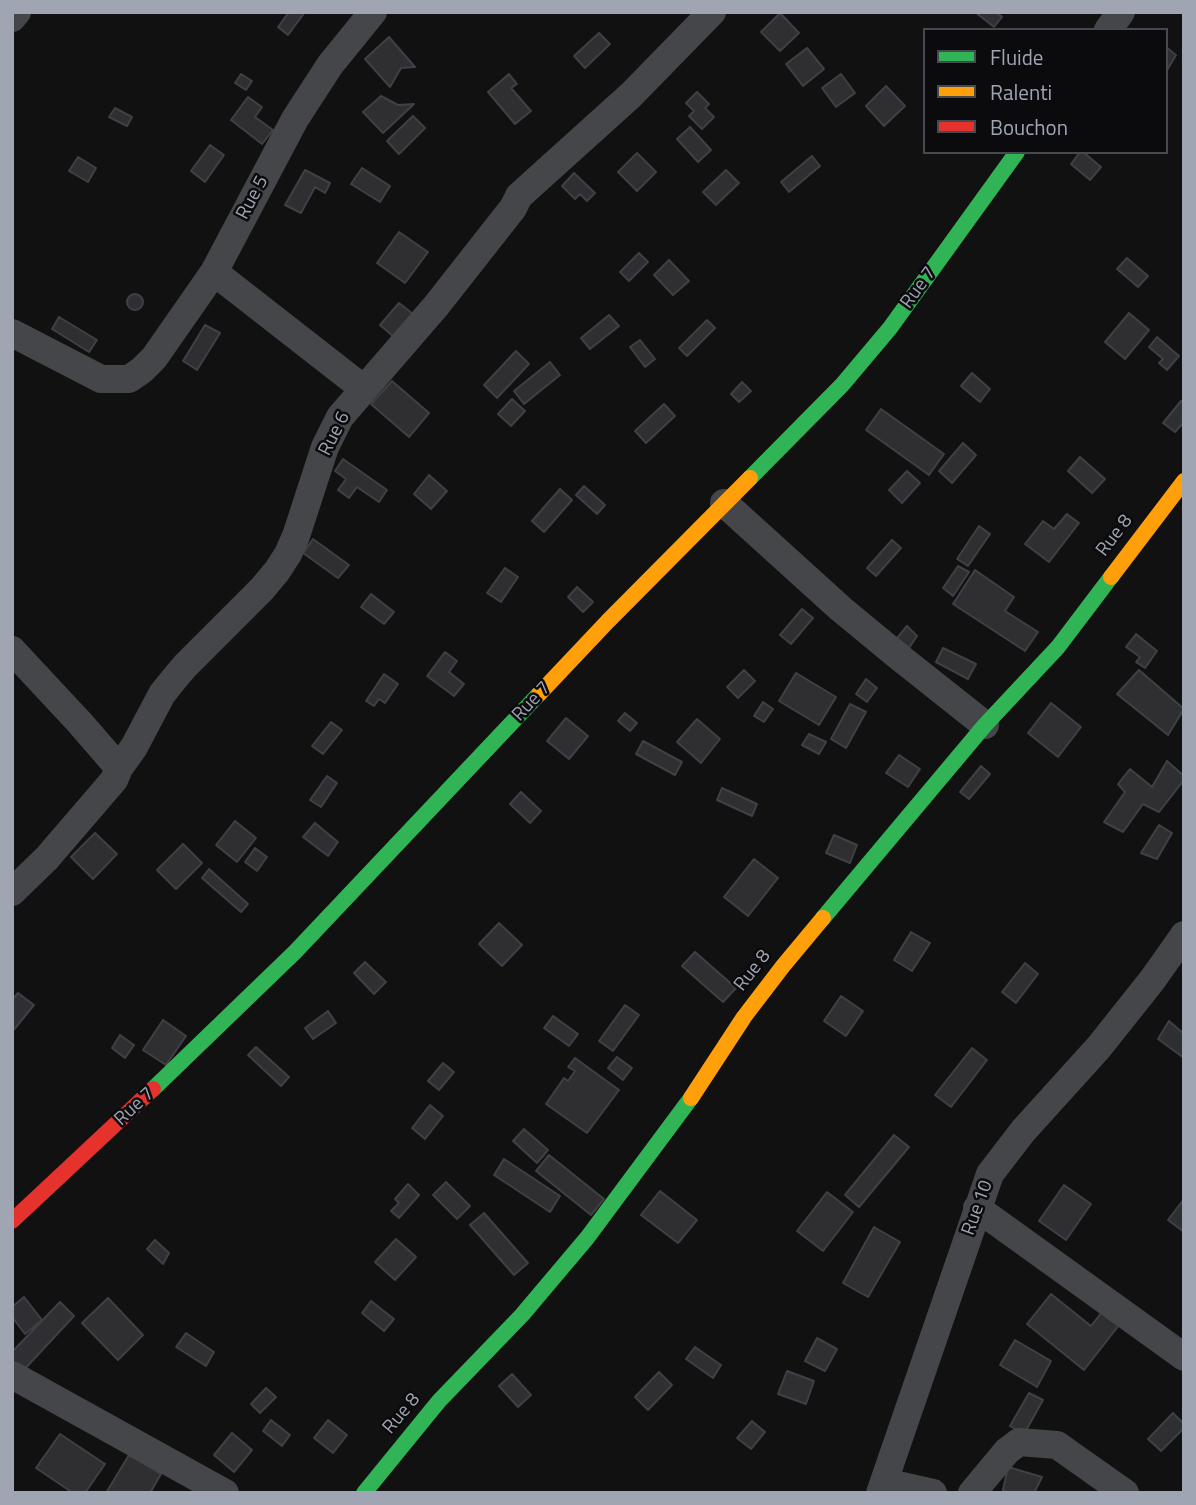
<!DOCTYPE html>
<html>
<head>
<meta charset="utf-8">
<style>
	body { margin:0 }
	#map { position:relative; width:1196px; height:1505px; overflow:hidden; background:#111; font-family:"Titillium Web",sans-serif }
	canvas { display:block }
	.frame { position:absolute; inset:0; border:14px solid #a0a5b4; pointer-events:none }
	.legend { position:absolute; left:923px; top:28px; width:245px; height:126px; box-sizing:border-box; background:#0b0b0d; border:2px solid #474950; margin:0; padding:9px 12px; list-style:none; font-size:21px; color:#a0a5b4 }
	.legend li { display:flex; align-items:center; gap:14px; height:35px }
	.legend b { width:35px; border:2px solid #474950 }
</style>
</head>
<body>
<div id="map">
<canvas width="1196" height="1505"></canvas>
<div class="frame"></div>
<ul class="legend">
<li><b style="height:9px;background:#30b455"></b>Fluide</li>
<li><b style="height:9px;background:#ff9f0a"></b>Ralenti</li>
<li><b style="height:9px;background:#e5322d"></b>Bouchon</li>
</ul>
</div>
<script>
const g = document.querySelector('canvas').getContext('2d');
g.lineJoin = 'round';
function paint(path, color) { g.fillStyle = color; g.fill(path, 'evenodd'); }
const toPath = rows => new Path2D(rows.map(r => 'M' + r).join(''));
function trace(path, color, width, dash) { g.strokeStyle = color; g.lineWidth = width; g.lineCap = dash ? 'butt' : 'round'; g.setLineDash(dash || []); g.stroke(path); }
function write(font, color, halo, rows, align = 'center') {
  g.font = font + ' "Titillium Web",sans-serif'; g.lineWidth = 5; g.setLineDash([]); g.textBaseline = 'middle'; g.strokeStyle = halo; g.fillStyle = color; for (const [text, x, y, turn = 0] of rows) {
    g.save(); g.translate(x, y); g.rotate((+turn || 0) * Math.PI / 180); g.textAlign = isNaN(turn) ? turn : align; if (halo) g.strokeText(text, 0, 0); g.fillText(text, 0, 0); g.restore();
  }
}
const building = toPath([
	[289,12,305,12,288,35,278,27,289,12],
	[975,12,996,12,1002,17,994,27,975,12],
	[780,13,799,33,780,51,761,32,780,13],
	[599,33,610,44,585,68,574,56,599,33],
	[389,37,415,67,401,68,390,87,365,59,389,37],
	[1166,47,1176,55,1166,72,1166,47],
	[807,48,824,69,803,86,786,64,807,48],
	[241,74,252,81,246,90,235,83,241,74],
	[509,74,517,84,511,88,531,111,515,124,488,92,509,74],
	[841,74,855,93,836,107,822,88,841,74],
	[886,86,905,106,884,126,866,106,886,86],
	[697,92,709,104,705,108,714,117,702,129,689,116,694,111,686,103,697,92],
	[381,96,398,105,414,104,383,133,363,112,381,96],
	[248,97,262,107,255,117,273,130,262,144,231,120,248,97],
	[115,108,132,117,127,126,109,117,115,108],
	[413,116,425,128,399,154,387,141,413,116],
	[690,127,711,150,698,162,677,139,690,127],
	[210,145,224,155,205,182,191,171,210,145],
	[1080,152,1083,152,1101,167,1090,180,1071,164,1080,152],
	[637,153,656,172,637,191,618,172,637,153],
	[812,156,820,166,789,192,781,182,812,156],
	[78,157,96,168,88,182,69,171,78,157],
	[362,168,390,186,380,202,351,184,362,168],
	[305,170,330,183,325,193,315,187,301,213,285,205,305,170],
	[726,170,739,183,716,205,703,192,726,170],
	[574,173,595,193,587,201,580,194,575,199,562,186,574,173],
	[399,232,428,252,405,283,377,263,399,232],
	[639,253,648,262,629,281,620,272,639,253],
	[1127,258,1148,276,1138,287,1117,269,1127,258],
	[669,260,689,281,673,295,654,275,669,260],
	'127 302a8 8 0 1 1 16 0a8 8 0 1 1-16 0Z',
	[399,303,413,314,394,337,380,325,399,303],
	[1129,313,1149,330,1125,359,1105,342,1129,313],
	[609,315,619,326,590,349,581,338,609,315],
	[59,317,97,340,89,352,52,329,59,317],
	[707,320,715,328,687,356,679,348,707,320],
	[205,325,220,333,197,370,183,361,205,325],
	[1157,337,1179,356,1167,370,1159,363,1163,359,1149,347,1157,337],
	[640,340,655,359,645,367,630,347,640,340],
	[516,351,529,364,497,398,484,385,516,351],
	[550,362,560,375,524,404,514,391,550,362],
	[972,373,990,389,980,402,961,386,972,373],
	[392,381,429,413,409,437,371,404,392,381],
	[742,382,751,391,739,402,731,394,742,382],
	[512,399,525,411,511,426,498,414,512,399],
	[1181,401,1184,404,1184,422,1175,432,1163,423,1181,401],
	[664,404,675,416,646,443,635,431,664,404],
	[881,409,944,454,929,475,866,430,881,409],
	[963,443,976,455,952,483,939,471,963,443],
	[1080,457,1105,479,1092,493,1068,471,1080,457],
	[343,459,387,490,379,502,357,487,349,498,338,490,346,479,335,471,343,459],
	[907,471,920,483,902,503,889,490,907,471],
	[429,475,447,491,431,509,414,494,429,475],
	[584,486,605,505,597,514,576,495,584,486],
	[560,489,572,500,544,532,532,521,560,489],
	[1067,514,1079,523,1049,562,1025,544,1043,521,1054,529,1067,514],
	[979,526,990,534,968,566,957,559,979,526],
	[313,539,349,565,338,578,303,553,313,539],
	[892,540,901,548,876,576,867,568,892,540],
	[958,566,969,572,953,596,943,588,958,566],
	[505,568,518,577,501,602,487,593,505,568],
	[975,570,1014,597,1005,611,1038,632,1025,651,953,604,975,570],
	[577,587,593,602,583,612,568,597,577,587],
	[371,594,394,612,384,624,361,607,371,594],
	[802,609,813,618,791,644,780,635,802,609],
	[907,626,917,636,909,648,897,638,907,626],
	[1136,634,1157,651,1145,668,1136,662,1140,657,1126,647,1136,634],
	[943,648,976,664,968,679,936,662,943,648],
	[445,652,457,661,449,672,464,684,454,696,427,676,445,652],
	[744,670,755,681,738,698,727,687,744,670],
	[1139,670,1184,709,1168,735,1117,694,1139,670],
	[796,673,836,697,819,725,779,701,796,673],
	[384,674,398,684,385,703,379,699,374,706,366,701,384,674],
	[866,679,877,688,867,702,856,694,866,679],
	[763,702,773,709,764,722,754,716,763,702],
	[1051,703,1081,727,1058,757,1028,733,1051,703],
	[850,704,866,712,846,748,831,739,850,704],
	[625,713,637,723,630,731,618,721,625,713],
	[566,718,588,736,569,759,547,741,566,718],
	[697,719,720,739,701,763,677,742,697,719],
	[331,722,342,730,323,754,312,746,331,722],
	[809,734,826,742,819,754,802,745,809,734],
	[643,741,682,762,675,775,636,754,643,741],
	[899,755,920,769,908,787,886,773,899,755],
	[1167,761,1184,776,1184,780,1159,812,1143,804,1123,832,1104,822,1125,792,1118,784,1130,769,1152,787,1167,761],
	[981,766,990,774,969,799,960,792,981,766],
	[327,776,337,783,321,807,310,800,327,776],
	[722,788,757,804,752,816,717,800,722,788],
	[521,792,541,811,530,823,510,804,521,792],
	[235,821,256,838,237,862,216,845,235,821],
	[315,823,338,842,328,856,303,837,315,823],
	[1159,825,1172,833,1157,859,1141,853,1159,825],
	[95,833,117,854,93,879,71,857,95,833],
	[834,835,857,845,850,863,826,853,834,835],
	[183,844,202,863,176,889,157,870,183,844],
	[255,848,267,857,257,871,245,862,255,848],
	[754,859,778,878,748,916,724,897,754,859],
	[209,869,248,904,241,912,202,878,209,869],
	[499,923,522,945,502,966,479,944,499,923],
	[911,932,930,943,912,971,894,960,911,932],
	[695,952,736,988,723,1002,682,966,695,952],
	[365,962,386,982,374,994,354,973,365,962],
	[1025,963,1038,974,1016,1003,1002,992,1025,963],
	[18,993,34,1005,12,1032,12,1000,18,993],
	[841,996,863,1011,846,1036,824,1021,841,996],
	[625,1005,639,1015,613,1051,599,1041,625,1005],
	[328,1011,336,1023,313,1039,305,1028,328,1011],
	[553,1016,578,1034,569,1046,544,1028,553,1016],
	[163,1020,186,1036,166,1065,143,1050,163,1020],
	[1169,1021,1184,1034,1184,1058,1158,1039,1169,1021],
	[120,1035,134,1045,125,1058,112,1048,120,1035],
	[256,1047,289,1077,281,1086,248,1055,256,1047],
	[972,1048,987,1060,951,1107,935,1095,972,1048],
	[617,1057,632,1068,623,1080,608,1068,617,1057],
	[575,1058,619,1090,587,1133,546,1104,564,1078,568,1081,575,1071,568,1067,575,1058],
	[443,1063,454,1072,439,1090,428,1081,443,1063],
	[430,1105,443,1116,425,1139,412,1128,430,1105],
	[524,1129,548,1150,537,1163,513,1141,524,1129],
	[894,1135,909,1147,859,1207,845,1195,894,1135],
	[549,1155,604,1199,591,1215,536,1171,549,1155],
	[504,1159,560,1196,550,1212,494,1175,504,1159],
	[446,1182,470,1206,457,1219,433,1195,446,1182],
	[408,1184,419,1195,399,1218,391,1211,399,1203,395,1199,408,1184],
	[1064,1185,1091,1204,1066,1240,1039,1221,1064,1185],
	[660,1191,697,1220,678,1243,641,1215,660,1191],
	[827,1192,853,1212,823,1251,797,1231,827,1192],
	[1184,1199,1184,1232,1168,1220,1184,1199],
	[484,1213,528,1263,514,1275,470,1225,484,1213],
	[874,1227,900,1242,868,1297,843,1283,874,1227],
	[396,1239,416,1257,395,1280,375,1262,396,1239],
	[155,1240,169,1253,163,1264,147,1249,155,1240],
	[1051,1294,1091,1326,1106,1307,1123,1320,1084,1370,1027,1324,1051,1294],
	[24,1297,42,1320,25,1334,12,1317,12,1307,24,1297],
	[108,1298,143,1335,118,1360,82,1323,108,1298],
	[371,1301,394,1319,384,1331,362,1313,371,1301],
	[60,1302,74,1316,20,1374,12,1367,12,1352,60,1302],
	[186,1333,214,1352,206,1366,176,1347,186,1333],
	[817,1338,837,1349,825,1371,805,1361,817,1338],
	[1015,1340,1051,1361,1037,1387,1000,1365,1015,1340],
	[695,1347,721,1365,713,1378,686,1359,695,1347],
	[787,1371,814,1381,806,1404,778,1394,787,1371],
	[659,1372,672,1385,648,1410,635,1397,659,1372],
	[512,1374,531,1395,518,1407,499,1386,512,1374],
	[266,1388,276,1397,260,1413,251,1404,266,1388],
	[1029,1393,1043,1400,1024,1434,1010,1426,1029,1393],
	[1173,1413,1184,1424,1184,1428,1161,1451,1148,1439,1173,1413],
	[271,1420,290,1435,282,1446,263,1431,271,1420],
	[328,1420,347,1435,333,1453,314,1438,328,1420],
	[752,1421,765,1432,751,1449,737,1438,752,1421],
	[232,1433,252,1450,234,1472,214,1455,232,1433],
	[60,1434,105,1464,85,1493,73,1493,36,1468,60,1434],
	[129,1455,161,1474,150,1493,106,1493,129,1455],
	[1008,1467,1042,1477,1034,1493,1010,1493,1003,1490,1008,1467]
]);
paint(building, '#2f2f31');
trace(building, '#3f4045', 2);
trace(toPath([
	[12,18,17,12],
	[1108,30,1121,12],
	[214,272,364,389],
	[12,333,101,379,129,379,142,370,154,358,168,338,214,272,295,119,330,65,373,12],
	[724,503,841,609,898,656,985,725],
	[12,650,80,723,119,768],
	[12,892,47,858,114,780,119,768,134,747,162,694,174,679,185,666,262,589,277,571,288,554,296,536,325,447,340,417,436,306,513,208,519,196,631,95,712,12],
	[977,1208,1184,1357],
	[12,1375,225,1493],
	[884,1482,933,1493],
	[880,1493,990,1174,1023,1131,1099,1047,1153,979,1184,935],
	[972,1493,1007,1451,1019,1442,1057,1445,1125,1493]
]), '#45464a', 28);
trace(toPath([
	[750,478,842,385,890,328,1017,152],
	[823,918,985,725,1058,647,1111,577],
	[153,1089,295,952,539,694],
	[364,1493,439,1401,522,1315,587,1238,691,1098]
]), '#30b455', 16);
trace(toPath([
	[1111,577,1184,481],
	[539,694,608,621,750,478],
	[691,1098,744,1017,783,966,823,918]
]), '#ff9f0a', 16);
trace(toPath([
	[12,1221,153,1089]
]), '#e5322d', 16);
write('19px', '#a0a5b4', '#0b0b0d', [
	["Rue 5",253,198,-62],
	["Rue 7",919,288,-54],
	["Rue 6",335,434,-63],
	["Rue 8",1115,536,-53],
	["Rue 7",532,702,-47],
	["Rue 8",753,971,-52],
	["Rue 7",135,1107,-43],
	["Rue 10",978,1208,-70],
	["Rue 8",402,1414,-50]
]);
</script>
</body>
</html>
